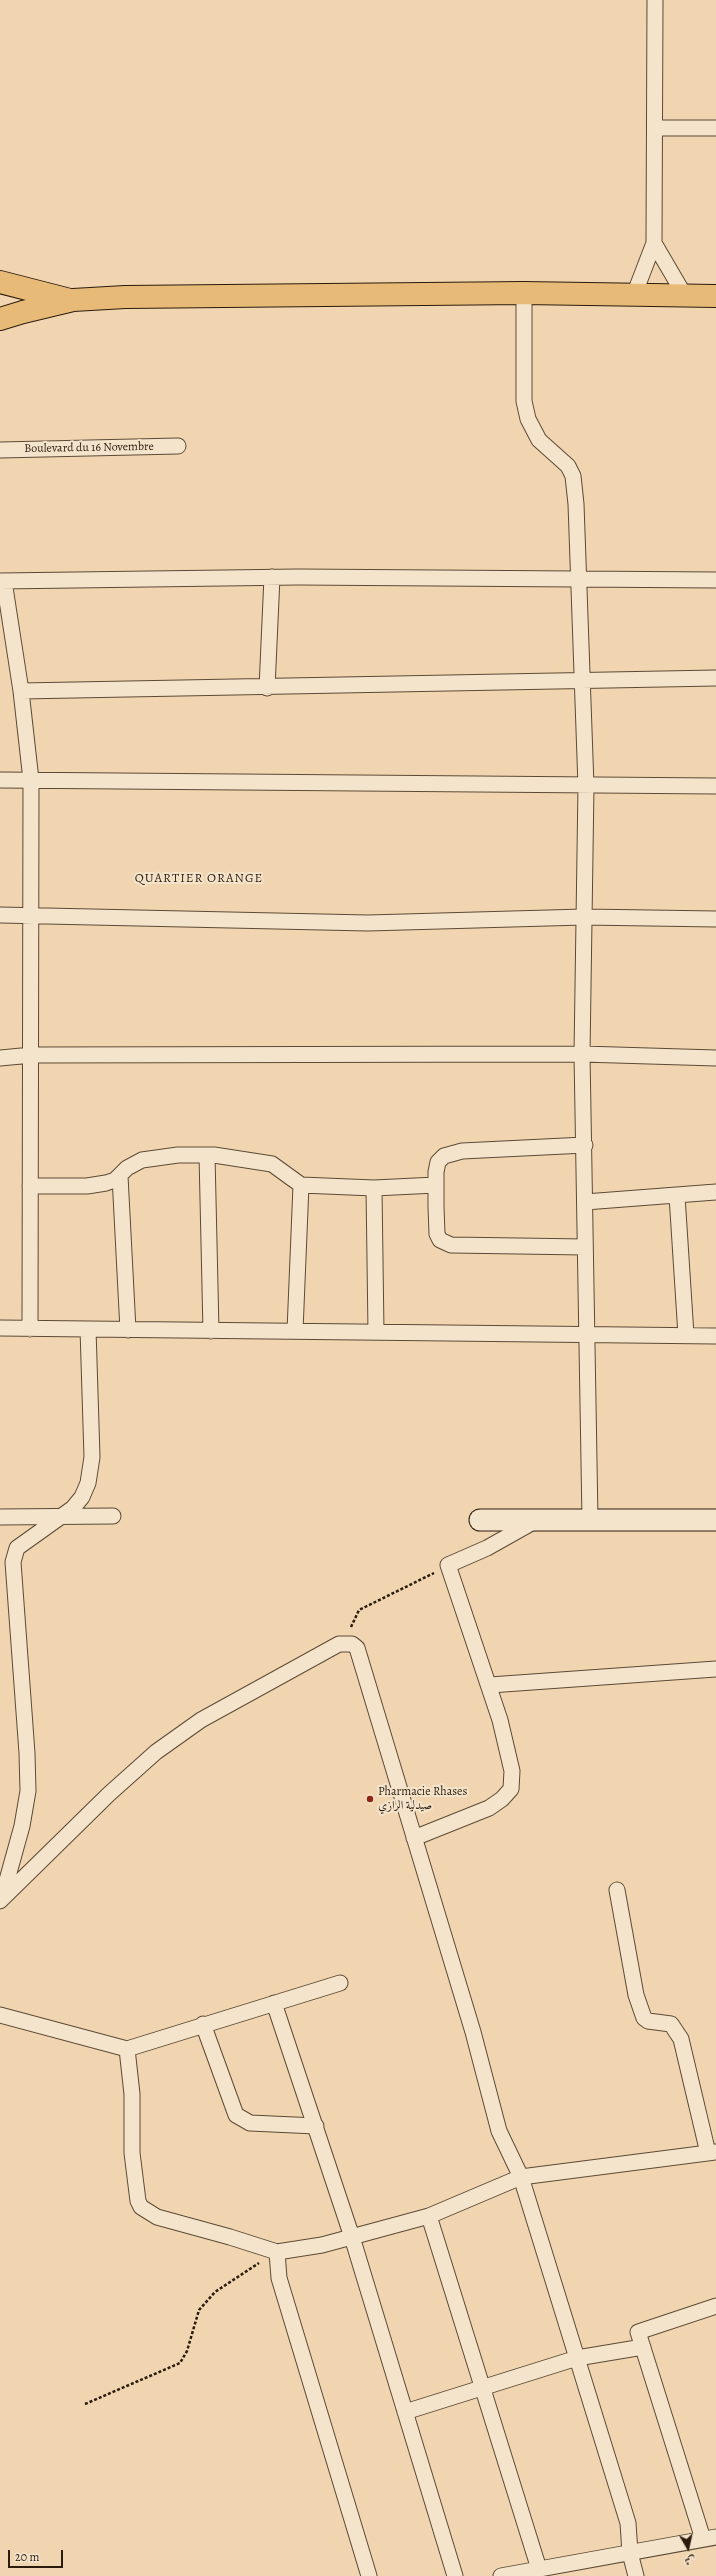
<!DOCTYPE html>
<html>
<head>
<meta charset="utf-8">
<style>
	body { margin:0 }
	#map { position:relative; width:716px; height:2576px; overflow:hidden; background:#f0d5b0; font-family:Alegreya,Amiri,serif }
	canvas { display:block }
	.north { position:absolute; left:668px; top:2528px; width:40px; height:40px; -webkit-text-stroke:3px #f5e4cc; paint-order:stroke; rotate:171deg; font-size:11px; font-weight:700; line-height:16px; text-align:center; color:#2a1b0c }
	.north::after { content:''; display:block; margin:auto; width:14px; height:18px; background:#2a1b0c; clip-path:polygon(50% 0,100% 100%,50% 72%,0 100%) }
	.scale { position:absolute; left:8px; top:2550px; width:55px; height:18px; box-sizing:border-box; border:2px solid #2a1b0c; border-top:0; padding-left:5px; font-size:12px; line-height:14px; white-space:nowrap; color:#2a1b0c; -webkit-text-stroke:3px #f5e4cc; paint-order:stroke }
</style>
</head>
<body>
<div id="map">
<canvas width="716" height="2576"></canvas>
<div class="north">ش</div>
<div class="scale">20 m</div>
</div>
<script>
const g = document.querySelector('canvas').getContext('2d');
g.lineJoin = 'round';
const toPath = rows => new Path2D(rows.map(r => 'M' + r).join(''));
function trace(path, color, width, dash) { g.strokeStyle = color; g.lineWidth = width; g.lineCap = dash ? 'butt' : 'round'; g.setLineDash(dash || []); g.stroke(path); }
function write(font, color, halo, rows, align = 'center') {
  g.font = font + ' Alegreya,Amiri,serif'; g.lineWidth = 4; g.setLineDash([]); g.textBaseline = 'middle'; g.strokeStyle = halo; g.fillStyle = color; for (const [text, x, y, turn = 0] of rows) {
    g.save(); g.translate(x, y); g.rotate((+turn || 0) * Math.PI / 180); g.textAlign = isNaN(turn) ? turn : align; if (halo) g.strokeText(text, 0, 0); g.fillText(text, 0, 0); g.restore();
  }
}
const street = toPath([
	[655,128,716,128],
	[654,243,685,296],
	[524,293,524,401,528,419,539,440,568,466,573,476,576,504,586,786,582,1054,590,1520],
	[634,295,654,243,655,0],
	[0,450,178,446],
	[0,581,298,577,716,580],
	[4,581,21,691,31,780,30,1329],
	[267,688,272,577],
	[21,691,716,678],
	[0,780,716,786],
	[0,915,368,923,584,917,716,919],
	[0,1058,32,1055,582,1054,716,1058],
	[585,1145,462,1151,444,1156,438,1162,436,1172,436,1207,437,1234,440,1240,451,1245,585,1247],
	[207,1155,211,1331],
	[120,1176,128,1330],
	[30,1186,87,1186,106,1183,115,1180,127,1168,142,1160,178,1155,214,1155,272,1164,301,1185],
	[374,1188,376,1332],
	[677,1196,686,1335],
	[585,1202,716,1192],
	[0,1328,716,1336],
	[295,1331,301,1185,374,1188,436,1185],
	[0,1517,113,1516],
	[490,1685,716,1669],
	[414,1838,489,1808,502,1799,511,1789,512,1771,500,1720,448,1565,487,1548,535,1521],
	[617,1890,636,1995,644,2018,648,2021,671,2024,681,2039,708,2153],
	[2,1898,22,1826,28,1791,27,1753,13,1562,17,1548,73,1508,82,1497,88,1483,92,1457,88,1329],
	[0,1901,109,1794,156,1752,201,1720,339,1644,352,1644,357,1648,473,2032,499,2131,521,2177,628,2523,630,2553,636,2576],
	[274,2003,352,2237,455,2576],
	[0,2015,127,2049,132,2094,132,2153,138,2201,141,2207,157,2217,230,2237,277,2252,322,2245,429,2216,521,2177,716,2152],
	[203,2024,236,2115,250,2123,316,2126],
	[127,2049,340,1983],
	[429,2216,539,2569],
	[277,2252,279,2278,369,2576],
	[405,2412,577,2358,643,2347],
	[703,2539,638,2332,716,2306],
	[501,2576,716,2537]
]);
const secondary = toPath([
	[480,1520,716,1520]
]);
const primary = toPath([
	[0,282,70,300],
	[0,319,23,312,73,300,125,297,524,293,716,296]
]);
trace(street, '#5c4a35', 17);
trace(secondary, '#2a1b0c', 23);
trace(primary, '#2a1b0c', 24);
trace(toPath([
	[351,1627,359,1610,434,1573],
	[85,2404,180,2363,187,2351,199,2310,215,2292,259,2263]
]), '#2a1b0c', 2.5, [3, 2]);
trace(street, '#f5e4cc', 15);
trace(secondary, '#f5e4cc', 21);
trace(primary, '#e8ba78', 22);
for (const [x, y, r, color] of [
	[370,1799,4,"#8f2418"]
]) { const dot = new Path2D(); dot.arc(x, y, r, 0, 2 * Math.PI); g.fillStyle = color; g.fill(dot); trace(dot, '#f5e4cc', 1.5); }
write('12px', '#2a1b0c', '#f5e4cc', [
	["Boulevard du 16 Novembre",89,448,-1]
]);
write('12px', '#2a1b0c', '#f5e4cc', [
	["Pharmacie Rhases",378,1792],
	["صيدلية الرازي",378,1806]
], 'left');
g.letterSpacing = '1px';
write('13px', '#2a1b0c', '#f5e4cc', [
	["QUARTIER ORANGE",199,879]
]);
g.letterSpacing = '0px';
</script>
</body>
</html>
